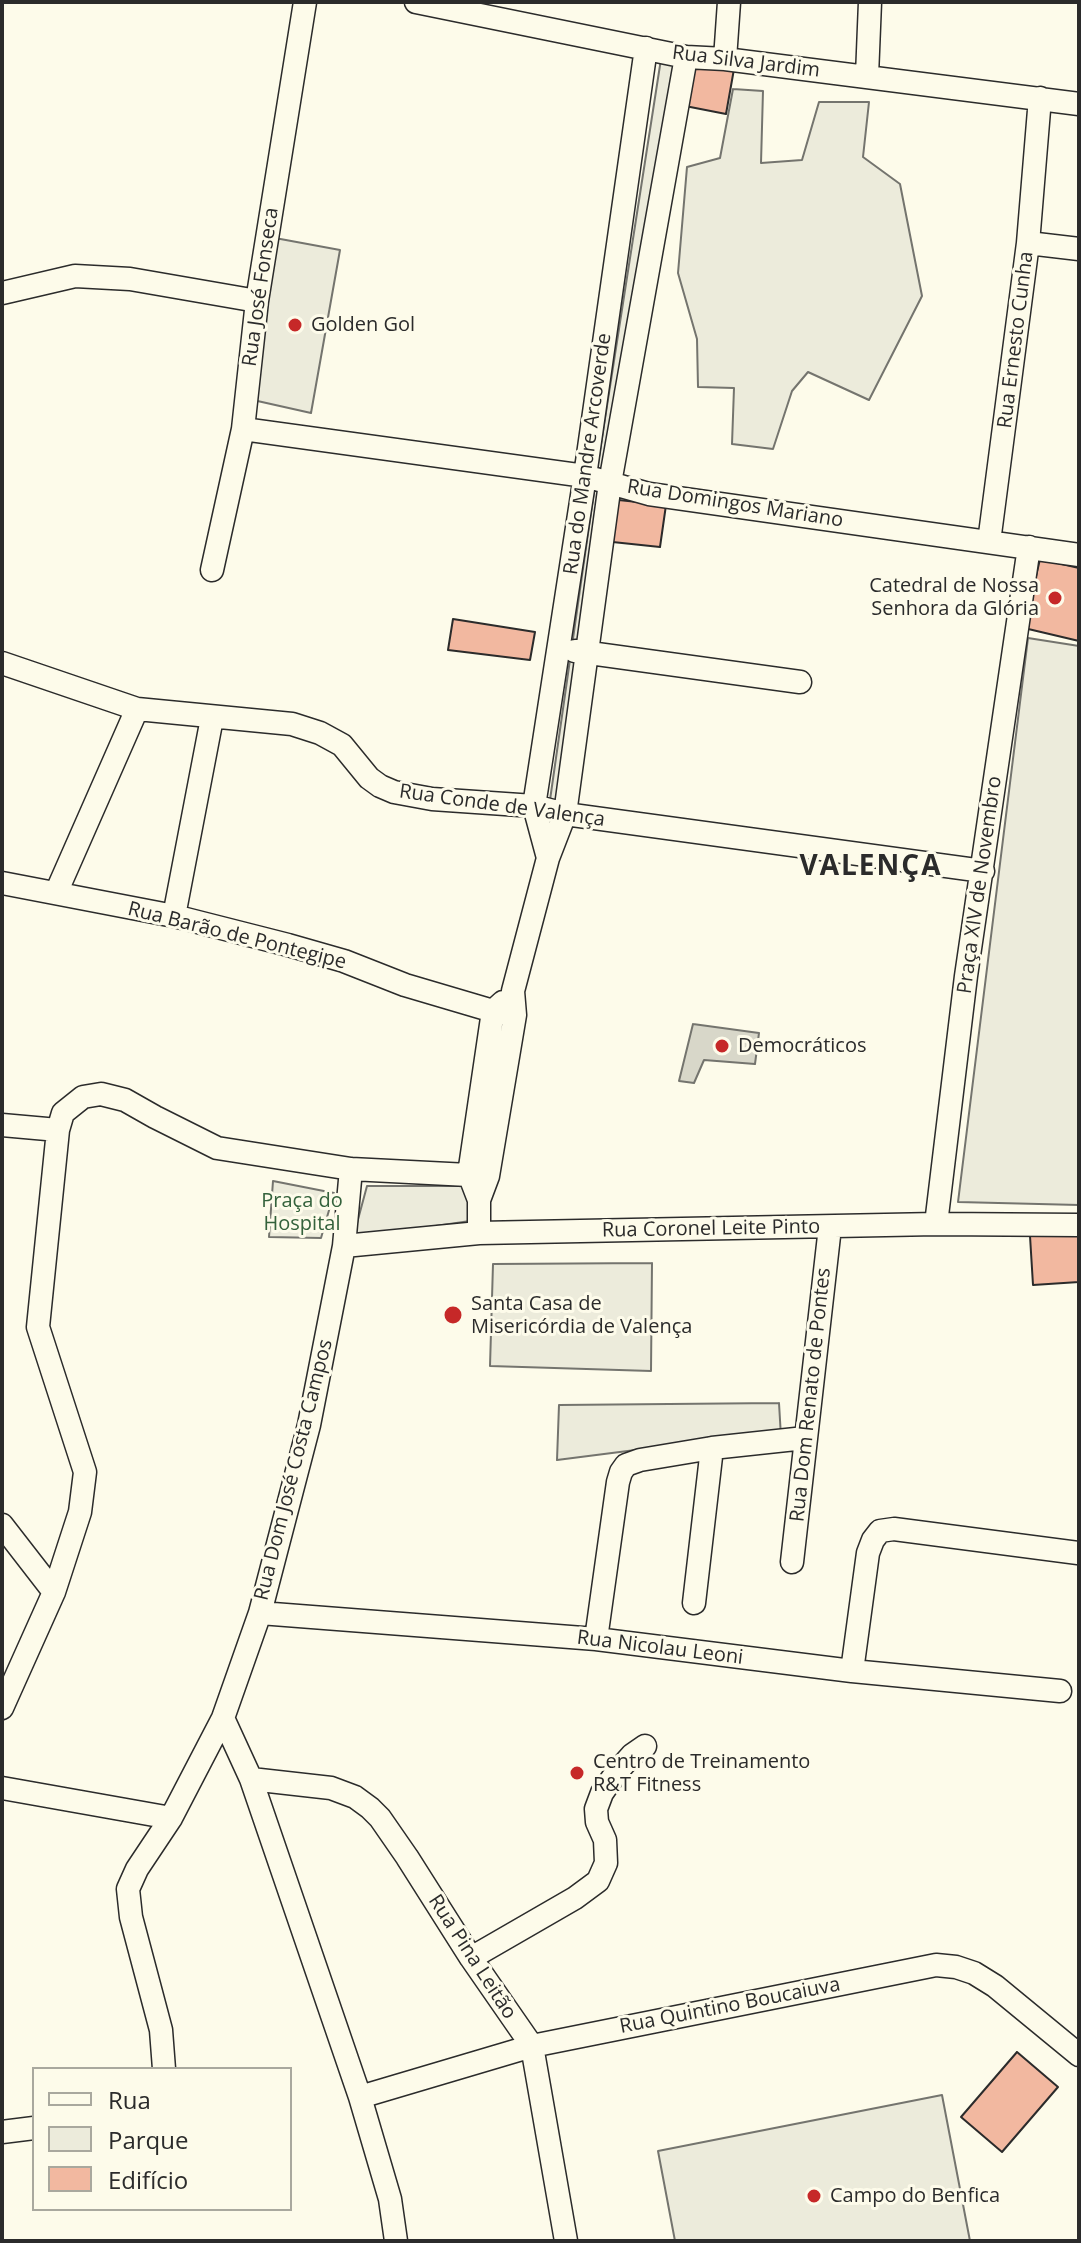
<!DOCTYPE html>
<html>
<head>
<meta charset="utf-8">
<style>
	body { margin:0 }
	#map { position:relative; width:1081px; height:2243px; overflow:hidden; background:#fdfbea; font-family:"Open Sans",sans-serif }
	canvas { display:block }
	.frame { position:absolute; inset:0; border:4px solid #2b2b2b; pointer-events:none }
	.legend { position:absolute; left:32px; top:2067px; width:260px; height:144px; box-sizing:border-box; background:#fdfbea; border:2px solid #a9a89e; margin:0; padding:10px 14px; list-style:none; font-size:24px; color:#2b2b2b }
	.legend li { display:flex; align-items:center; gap:16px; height:40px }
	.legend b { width:40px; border:2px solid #a9a89e }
</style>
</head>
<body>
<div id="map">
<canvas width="1081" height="2243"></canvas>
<div class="frame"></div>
<ul class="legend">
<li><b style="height:10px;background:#fdfbea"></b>Rua</li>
<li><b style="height:22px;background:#ecebdb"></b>Parque</li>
<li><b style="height:22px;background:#f2b8a0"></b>Edifício</li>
</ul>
</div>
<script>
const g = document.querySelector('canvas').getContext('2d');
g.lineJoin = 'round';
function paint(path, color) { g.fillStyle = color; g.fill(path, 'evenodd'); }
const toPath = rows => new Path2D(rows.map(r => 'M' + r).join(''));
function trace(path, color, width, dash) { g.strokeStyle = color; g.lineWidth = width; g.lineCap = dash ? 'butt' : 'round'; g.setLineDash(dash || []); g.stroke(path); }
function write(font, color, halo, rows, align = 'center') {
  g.font = font + ' "Open Sans",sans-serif'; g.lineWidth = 6; g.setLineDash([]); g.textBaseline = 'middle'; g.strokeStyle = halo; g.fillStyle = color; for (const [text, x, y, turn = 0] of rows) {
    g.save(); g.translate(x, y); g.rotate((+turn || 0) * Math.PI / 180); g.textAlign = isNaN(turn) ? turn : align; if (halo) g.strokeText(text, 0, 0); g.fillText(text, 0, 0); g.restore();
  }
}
const green = toPath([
	[661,59,678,63,563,810,549,807,597,470,661,59],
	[733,89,763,91,761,163,802,160,819,102,869,102,863,157,900,184,922,296,869,400,808,372,792,391,773,449,732,444,734,388,698,387,697,339,678,273,687,167,720,158,733,89],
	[275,238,340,250,311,413,253,400,275,238],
	[1028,638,1079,646,1079,1205,958,1202,1028,638],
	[273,1181,334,1193,321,1238,269,1237,273,1181],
	[367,1186,471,1186,470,1221,353,1238,367,1186],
	[652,1263,651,1371,490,1366,493,1264,652,1263],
	[779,1403,781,1437,659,1447,557,1460,559,1405,779,1403],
	[942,2095,970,2241,675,2241,658,2151,942,2095]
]);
paint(green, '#ecebdb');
trace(green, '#74746e', 2);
const water = toPath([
	[693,1024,759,1033,755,1064,704,1060,694,1083,679,1081,693,1024]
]);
paint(water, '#d8d7c9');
trace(water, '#74746e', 2);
const building = toPath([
	[688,62,734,69,726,114,680,105,688,62],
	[609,499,666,505,660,547,603,541,609,499],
	[1040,559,1079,568,1079,641,1024,628,1040,559],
	[453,619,535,632,530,660,448,650,453,619],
	[1079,1232,1079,1282,1033,1285,1030,1236,1079,1232],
	[1017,2052,1058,2087,1002,2152,961,2117,1017,2052]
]);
paint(building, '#f2b8a0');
trace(building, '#2b2b2b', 2);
const minor = toPath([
	[416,2,686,57,725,59,1079,104],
	[725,59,729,2],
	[867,76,870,2],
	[1028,243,1079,249],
	[2,293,75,276,130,279,257,301],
	[243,429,585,476,649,494,1079,555],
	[989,542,1028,243,1040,98],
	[212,570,243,429,257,301,305,2],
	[575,651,800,682],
	[2,663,137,709,292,724,320,733,342,745,369,778,380,786,394,792,432,799,534,806,565,814,983,871],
	[548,858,534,806,585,476,646,48],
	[2,883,174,916,288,945,344,961,405,985,493,1011,515,1015],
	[56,893,137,709],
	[174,916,212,718],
	[2,1125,58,1130],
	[479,1200,488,1176,515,1015,513,991,548,858,565,814,610,483,686,57],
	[936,1224,966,976,1029,547],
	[479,1233,479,1200,469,1174,493,1011,503,1002],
	[344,1246,479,1233,936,1224,1079,1225],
	[2,1525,54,1592],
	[792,1562,830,1227],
	[694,1603,712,1448],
	[260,1613,596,1639,852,1671,1060,1691],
	[596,1639,618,1482,621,1472,626,1465,640,1460,712,1448,805,1438],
	[852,1671,868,1553,873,1540,880,1531,894,1529,1078,1553],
	[2,1708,54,1592,80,1512,85,1472,38,1327,58,1130,63,1113,83,1097,101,1094,125,1100,155,1117,217,1148,351,1169,488,1176],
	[223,1718,251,1779,360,2097,390,2199,396,2241],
	[251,1779,331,1788,355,1797,370,1808,380,1818,407,1857,471,1958,532,2046,566,2241],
	[2,1788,171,1818],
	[471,1958,575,1898,598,1881,606,1863,605,1840,597,1822,596,1809,602,1793,616,1773,632,1755,645,1746],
	[164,2069,161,2030,131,1917,128,1889,137,1869,171,1818,223,1718,260,1613,309,1425,344,1246,351,1169],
	[360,2097,532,2046,936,1965,956,1967,974,1973,995,1986,1079,2055],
	[2,2132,34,2128]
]);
trace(minor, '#2b2b2b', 25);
trace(minor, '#fdfbea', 22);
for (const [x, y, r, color] of [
	[295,325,8,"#c62828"],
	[1055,598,8,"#c62828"],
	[722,1046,8,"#c62828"],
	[453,1315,10,"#c62828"],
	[577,1773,8,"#c62828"],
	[814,2196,8,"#c62828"]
]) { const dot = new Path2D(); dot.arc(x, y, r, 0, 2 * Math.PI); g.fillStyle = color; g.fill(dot); trace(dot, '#fdfbea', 3); }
write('20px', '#2b2b2b', '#fdfbea', [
	["Rua Silva Jardim",746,62,7],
	["Rua José Fonseca",261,287,-82],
	["Rua Ernesto Cunha",1016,340,-83],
	["Rua do Mandre Arcoverde",588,454,-82],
	["Rua Domingos Mariano",735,504,9],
	["Rua Conde de Valença",502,806,8],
	["Praça XIV de Novembro",980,885,-82],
	["Rua Barão de Pontegipe",237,936,14],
	["Rua Coronel Leite Pinto",711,1229,-1],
	["Rua Dom Renato de Pontes",811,1395,-84],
	["Rua Dom José Costa Campos",294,1470,-76],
	["Rua Nicolau Leoni",660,1648,7],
	["Rua Pina Leitão",472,1957,57],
	["Rua Quintino Boucaiuva",730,2006,-11]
]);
write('20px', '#2b2b2b', '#fdfbea', [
	["Golden Gol",311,325],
	["Catedral de Nossa",1039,586,"right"],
	["Senhora da Glória",1039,609,"right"],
	["Democráticos",738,1046],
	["Santa Casa de",471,1304],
	["Misericórdia de Valença",471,1327],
	["Centro de Treinamento",593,1762],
	["R&T Fitness",593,1785],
	["Campo do Benfica",830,2196]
], 'left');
write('20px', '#34623c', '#fdfbea', [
	["Praça do",302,1201],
	["Hospital",302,1224]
]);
g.letterSpacing = '2px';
write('bold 28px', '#2b2b2b', '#fdfbea', [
	["VALENÇA",871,867]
]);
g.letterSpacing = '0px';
</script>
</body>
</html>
